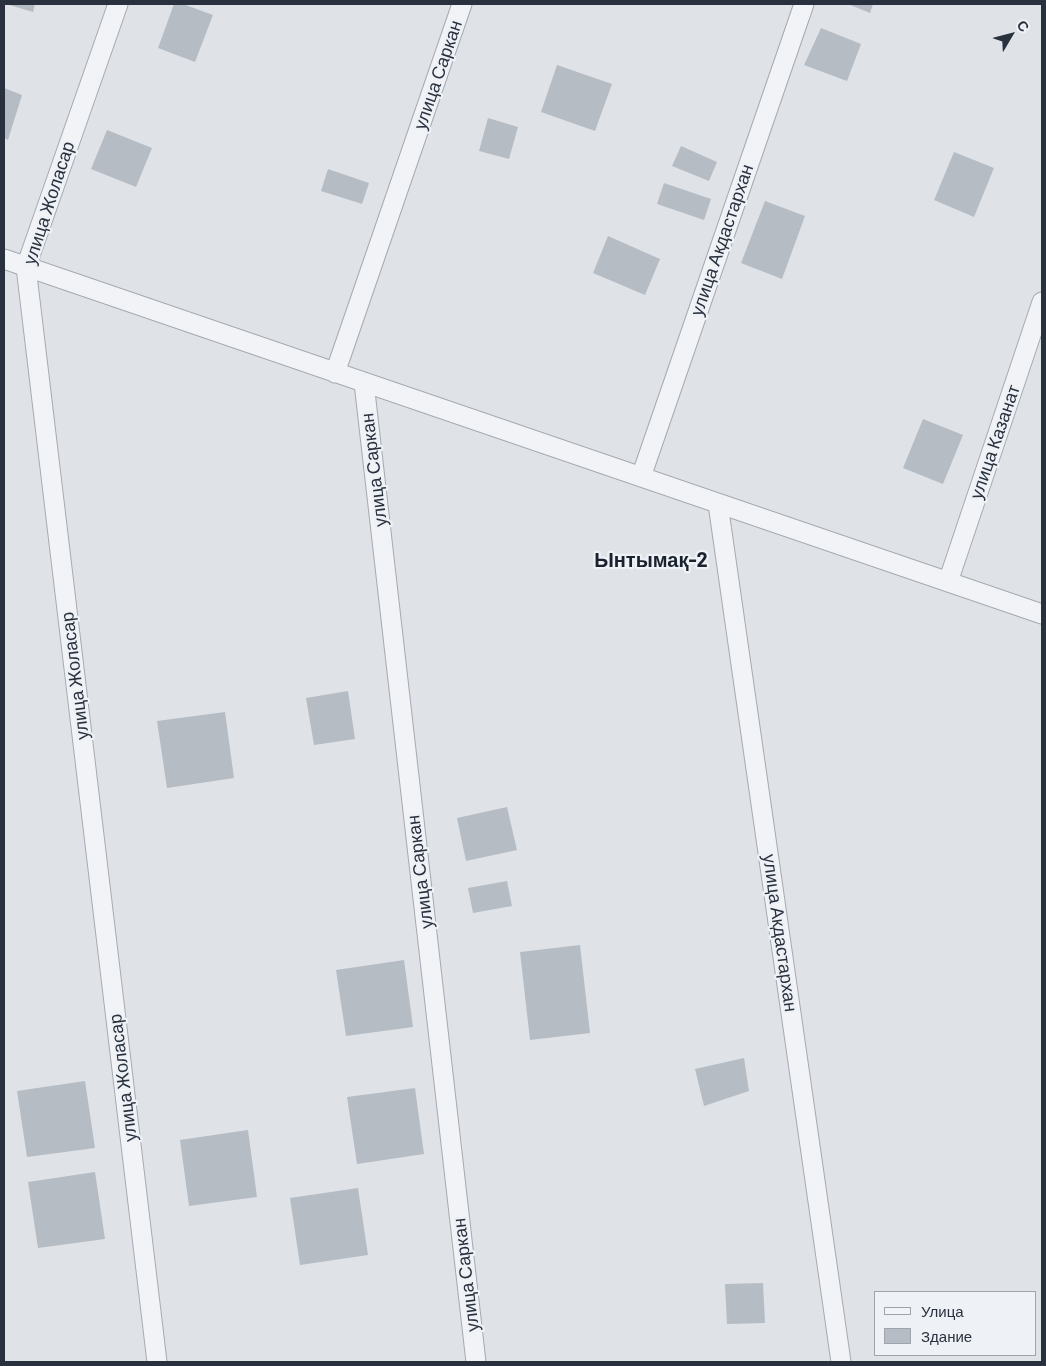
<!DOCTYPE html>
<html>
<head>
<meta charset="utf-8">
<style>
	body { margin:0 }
	#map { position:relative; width:1046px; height:1366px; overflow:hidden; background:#dfe3e8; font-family:Barlow,sans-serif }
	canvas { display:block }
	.frame { position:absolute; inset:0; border:5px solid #29313e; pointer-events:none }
	.legend { position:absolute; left:874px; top:1291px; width:162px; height:65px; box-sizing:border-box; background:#eef1f5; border:1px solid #9fa4ac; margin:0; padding:6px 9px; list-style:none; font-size:15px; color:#29313e }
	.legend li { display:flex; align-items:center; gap:10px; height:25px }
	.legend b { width:25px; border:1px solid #9fa4ac }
	.north { position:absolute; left:986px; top:10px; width:50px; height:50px; -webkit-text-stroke:4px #eef1f5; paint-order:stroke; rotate:53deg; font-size:14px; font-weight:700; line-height:20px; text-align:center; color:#29313e }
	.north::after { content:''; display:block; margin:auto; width:18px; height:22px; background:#29313e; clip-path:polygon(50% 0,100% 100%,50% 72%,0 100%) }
</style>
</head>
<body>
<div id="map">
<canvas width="1046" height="1366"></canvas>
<div class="frame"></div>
<ul class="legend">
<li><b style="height:6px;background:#f1f3f6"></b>Улица</li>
<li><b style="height:14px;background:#b6bcc4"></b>Здание</li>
</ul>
<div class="north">С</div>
</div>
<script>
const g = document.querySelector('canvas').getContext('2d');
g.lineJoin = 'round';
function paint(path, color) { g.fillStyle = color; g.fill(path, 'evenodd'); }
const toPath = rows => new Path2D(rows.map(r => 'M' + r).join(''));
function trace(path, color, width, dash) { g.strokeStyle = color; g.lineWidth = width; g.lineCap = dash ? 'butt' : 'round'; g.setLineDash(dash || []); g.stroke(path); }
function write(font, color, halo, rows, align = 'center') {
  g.font = font + ' Barlow,sans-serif'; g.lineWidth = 4.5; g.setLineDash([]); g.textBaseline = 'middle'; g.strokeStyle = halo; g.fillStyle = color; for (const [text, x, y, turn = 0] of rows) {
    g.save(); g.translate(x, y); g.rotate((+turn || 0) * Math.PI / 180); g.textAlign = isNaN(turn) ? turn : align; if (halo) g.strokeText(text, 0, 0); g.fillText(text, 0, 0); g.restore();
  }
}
paint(toPath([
	[6,4,35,4,33,12],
	[174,4,183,4,213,15,195,62,158,48],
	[848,4,873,4,870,13],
	[821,28,861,44,847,81,804,65],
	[557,65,612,84,595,131,541,112],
	[4,88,22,95,8,140,4,138],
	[488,118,518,127,509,159,479,151],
	[107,130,152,148,136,187,91,169],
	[681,146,717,162,709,181,672,166],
	[954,152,994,168,974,217,934,200],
	[328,169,369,183,362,204,321,191],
	[664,183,711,199,704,220,657,204],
	[765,201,805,216,782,279,741,263],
	[608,236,660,259,645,295,593,273],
	[923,419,963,435,943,484,903,468],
	[348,691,355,739,314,745,306,698],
	[225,712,234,778,167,788,157,721],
	[507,807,517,850,466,861,457,818],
	[507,881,512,906,473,913,468,888],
	[580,945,590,1033,530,1040,520,952],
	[404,960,413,1027,346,1036,336,970],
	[744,1058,749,1091,704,1106,695,1069],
	[85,1081,95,1148,27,1157,17,1091],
	[415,1088,424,1154,357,1164,347,1097],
	[248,1130,257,1197,189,1206,180,1140],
	[95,1172,105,1239,38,1248,28,1182],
	[358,1188,368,1255,300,1265,290,1198],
	[763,1283,765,1323,727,1324,725,1284]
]), '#b6bcc4');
const minor = toPath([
	[118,4,26,267,157,1362],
	[4,259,1042,614],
	[335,373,462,4],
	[364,383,476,1362],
	[641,477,804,4],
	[718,504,841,1362],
	[948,582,1042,302]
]);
trace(minor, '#a5aab2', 21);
trace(minor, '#f1f3f6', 19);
write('18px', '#29313e', '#eef1f5', [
	["улица Саркан",438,75,-71],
	["улица Жоласар",49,203,-72],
	["улица Акдастархан",722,240,-71],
	["улица Казанат",995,442,-71],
	["улица Саркан",374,470,-97],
	["улица Жоласар",75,676,-97],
	["улица Саркан",420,872,-97],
	["улица Акдастархан",780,933,82],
	["улица Жоласар",123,1078,-97],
	["улица Саркан",466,1275,-97]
]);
write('bold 20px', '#1b222f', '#eef1f5', [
	["Ынтымақ-2",651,560]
]);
</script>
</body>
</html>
